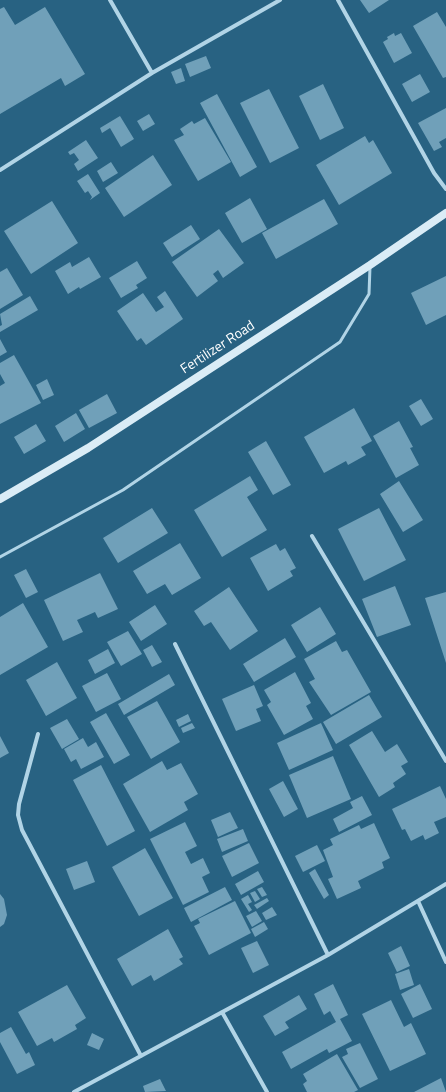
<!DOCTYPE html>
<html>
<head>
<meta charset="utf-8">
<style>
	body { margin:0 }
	canvas { display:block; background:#286282 }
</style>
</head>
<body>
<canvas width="446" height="1092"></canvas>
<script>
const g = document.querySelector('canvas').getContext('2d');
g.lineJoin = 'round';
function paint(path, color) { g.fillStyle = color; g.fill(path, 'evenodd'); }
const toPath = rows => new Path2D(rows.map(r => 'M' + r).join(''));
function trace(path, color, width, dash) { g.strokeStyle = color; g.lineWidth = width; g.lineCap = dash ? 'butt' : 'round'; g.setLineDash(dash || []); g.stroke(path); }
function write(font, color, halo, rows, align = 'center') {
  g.font = font + ' "Titillium Web",sans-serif'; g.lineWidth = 4; g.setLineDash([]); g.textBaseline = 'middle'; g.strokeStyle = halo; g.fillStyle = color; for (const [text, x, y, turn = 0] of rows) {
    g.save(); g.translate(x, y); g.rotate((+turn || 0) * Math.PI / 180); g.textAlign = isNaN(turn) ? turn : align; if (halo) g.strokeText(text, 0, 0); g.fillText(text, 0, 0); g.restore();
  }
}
paint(toPath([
	[360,0,389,0,369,13],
	[4,7,15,25,45,7,85,74,65,86,61,78,0,114,0,9],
	[437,12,446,27,446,77,443,78,413,26],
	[394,33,395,36,401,33,412,53,394,63,383,42,388,39,387,37],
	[206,56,211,68,190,77,185,64],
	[181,68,185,81,176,84,171,72],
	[420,74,430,92,412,102,402,84],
	[323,84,344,128,320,140,299,96],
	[269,89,299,148,270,163,240,103],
	[217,94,257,167,240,177,200,103],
	[446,108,446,138,439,142,442,147,434,151,418,123],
	[149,114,155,124,143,131,137,121],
	[120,116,134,139,121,147,110,128,102,133,100,128],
	[205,118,231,162,198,181,174,140,184,135,180,129,192,121,194,124],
	[365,136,369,143,373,140,392,173,339,205,316,165],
	[86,140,98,158,78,171,74,164,79,160,74,153,70,155,68,152],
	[153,155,172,185,124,217,105,188],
	[111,162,118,173,103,182,97,171],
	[88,174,100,193,90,200,92,197,88,191,85,193,77,181],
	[250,198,267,229,242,243,225,213],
	[324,199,338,224,276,259,262,233],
	[52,201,78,243,31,274,4,231],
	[191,225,200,239,172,257,163,243],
	[219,229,244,263,223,278,218,270,213,274,218,281,197,297,172,262],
	[89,257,101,277,80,289,79,287,68,294,55,271,70,262,72,267],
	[137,261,147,278,136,285,138,288,121,298,109,278],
	[7,268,23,295,0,309,0,272],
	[446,276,446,315,426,325,411,293],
	[165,291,183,319,146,345,141,338,137,341,117,311,143,293,156,312,164,307,157,297],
	[30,296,38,310,0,332,0,326,2,325,0,314],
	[0,339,7,352,0,356],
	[14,355,41,403,0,424,0,386,5,383,0,374,0,363],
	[47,379,54,395,43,400,36,385],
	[107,394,117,413,89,428,79,410],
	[421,399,433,419,421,426,409,406],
	[354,408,372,441,361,447,366,455,348,465,346,461,324,473,304,437],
	[76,413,85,429,64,442,55,426],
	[399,421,413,447,410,448,419,465,396,478,373,436],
	[36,424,46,441,24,454,14,437],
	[266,441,291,485,273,495,248,452],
	[250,476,258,490,247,497,267,530,222,557,194,510],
	[399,481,423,520,403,532,380,494],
	[152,508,168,533,118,563,103,538],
	[379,508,406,560,364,581,338,529],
	[180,543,201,578,172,595,165,584,147,594,133,571],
	[276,544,280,551,285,548,296,568,290,571,293,576,268,591,250,558],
	[26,569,38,592,26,598,14,575],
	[100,573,118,609,98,618,95,612,77,620,83,632,63,641,44,600],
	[395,586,411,625,377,637,362,599],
	[229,587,258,631,230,650,211,622,204,626,194,611],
	[446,592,446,663,425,598],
	[23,603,48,647,0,675,0,617],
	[155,605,167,624,141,641,129,622],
	[320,607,336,634,307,652,291,625],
	[128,631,142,654,121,666,107,642],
	[285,638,296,657,254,682,243,664],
	[336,641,342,652,347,650,371,692,331,715,309,682,315,679,304,659],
	[152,645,162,662,152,667,143,650],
	[108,649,115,663,95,674,88,660],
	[57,662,77,698,46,716,26,680],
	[295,672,311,703,306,706,313,719,284,735,267,705,271,702,264,690],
	[107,673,121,699,96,712,82,686],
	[169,674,175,685,124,715,118,704],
	[254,685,263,706,256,709,261,721,236,731,222,699],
	[369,695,382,717,336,744,323,722],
	[157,701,180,742,151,759,127,717],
	[106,713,130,755,114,764,90,722],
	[188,714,191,721,179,727,176,720],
	[67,719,79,739,62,749,50,728],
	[192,723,195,728,183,733,181,728],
	[321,723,333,750,289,770,277,743],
	[372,731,385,752,397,744,408,762,401,766,406,774,393,783,395,787,379,797,349,745],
	[0,736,9,753,0,758],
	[83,738,88,747,96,742,104,757,81,769,76,759,71,762,64,749],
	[333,756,351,799,307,818,289,775],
	[162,761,167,770,181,763,198,794,184,802,188,810,150,832,123,784],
	[101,765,135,831,107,846,73,780],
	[283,781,298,809,284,817,269,789],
	[440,786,446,799,446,817,434,822,439,833,425,840,423,835,411,841,405,829,402,830,392,809],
	[362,796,372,815,339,832,333,819,353,808,350,802],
	[230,812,238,828,218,837,211,820],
	[185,822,197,846,185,852,191,864,203,858,210,873,202,877,209,892,183,905,150,839],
	[374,823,390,858,382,862,384,868,358,881,361,888,337,899,328,879,333,877,323,850,333,845,330,839,359,825,361,829],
	[243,829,248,841,222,852,217,839],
	[249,843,259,863,232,877,222,856],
	[317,845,325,861,303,872,295,856],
	[145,848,173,898,139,916,112,867],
	[87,861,95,882,74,890,66,869],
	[315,869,329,895,324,899,309,873],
	[258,871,264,882,241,895,235,884],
	[225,887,232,900,191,922,184,908],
	[262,887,267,895,262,897,257,889],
	[255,891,260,899,255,902,250,893],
	[0,894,4,899,7,915,4,924,0,927],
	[248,895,252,902,248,904,252,910,249,912,241,899],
	[267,898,269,901,257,909,254,905],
	[235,901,251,933,209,955,194,926,200,923,198,919],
	[272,907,277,915,266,920,262,913],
	[256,911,262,921,252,927,246,916],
	[264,922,268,929,255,937,251,929],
	[168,929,183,957,179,959,183,964,154,981,151,975,132,986,117,959],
	[257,941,269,965,253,973,241,948],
	[401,946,410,966,397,972,388,953],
	[409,969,414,985,400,990,395,974],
	[333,984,348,1015,340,1019,352,1041,329,1053,327,1049,291,1069,282,1052,336,1022,330,1011,324,1015,314,994],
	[420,984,432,1009,413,1018,401,994],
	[67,985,86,1018,75,1025,77,1029,54,1042,52,1038,37,1046,18,1012],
	[299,995,307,1009,285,1022,289,1028,275,1036,263,1016],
	[391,1000,404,1027,411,1023,426,1054,390,1071,362,1014],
	[11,1027,26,1054,29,1052,35,1065,17,1074,0,1042,0,1033],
	[92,1033,104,1039,99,1050,87,1045],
	[360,1043,378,1079,360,1088,342,1057,348,1054,346,1049],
	[337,1054,358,1090,354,1092,307,1092,303,1084,307,1081,303,1074],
	[441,1078,446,1092,414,1092],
	[160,1079,166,1091,145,1092,143,1086]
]), '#70a0b9');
trace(toPath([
	[0,557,123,490,340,342,369,294,370,267]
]), '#b1d4e6', 3);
trace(toPath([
	[110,0,152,73],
	[338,0,434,173,446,189],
	[0,170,152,73,280,0],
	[312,536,446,761],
	[175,644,328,955],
	[38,734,19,804,18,815,22,830,141,1056],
	[418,901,446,962],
	[222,1012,267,1092],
	[74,1092,328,955,446,884]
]), '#b1d4e6', 4);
trace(toPath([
	[0,499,88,448,370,265,446,213]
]), '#daecf6', 8);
write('14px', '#fff', '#286282', [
	["Fertilizer Road",218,348,-33]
]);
</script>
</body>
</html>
